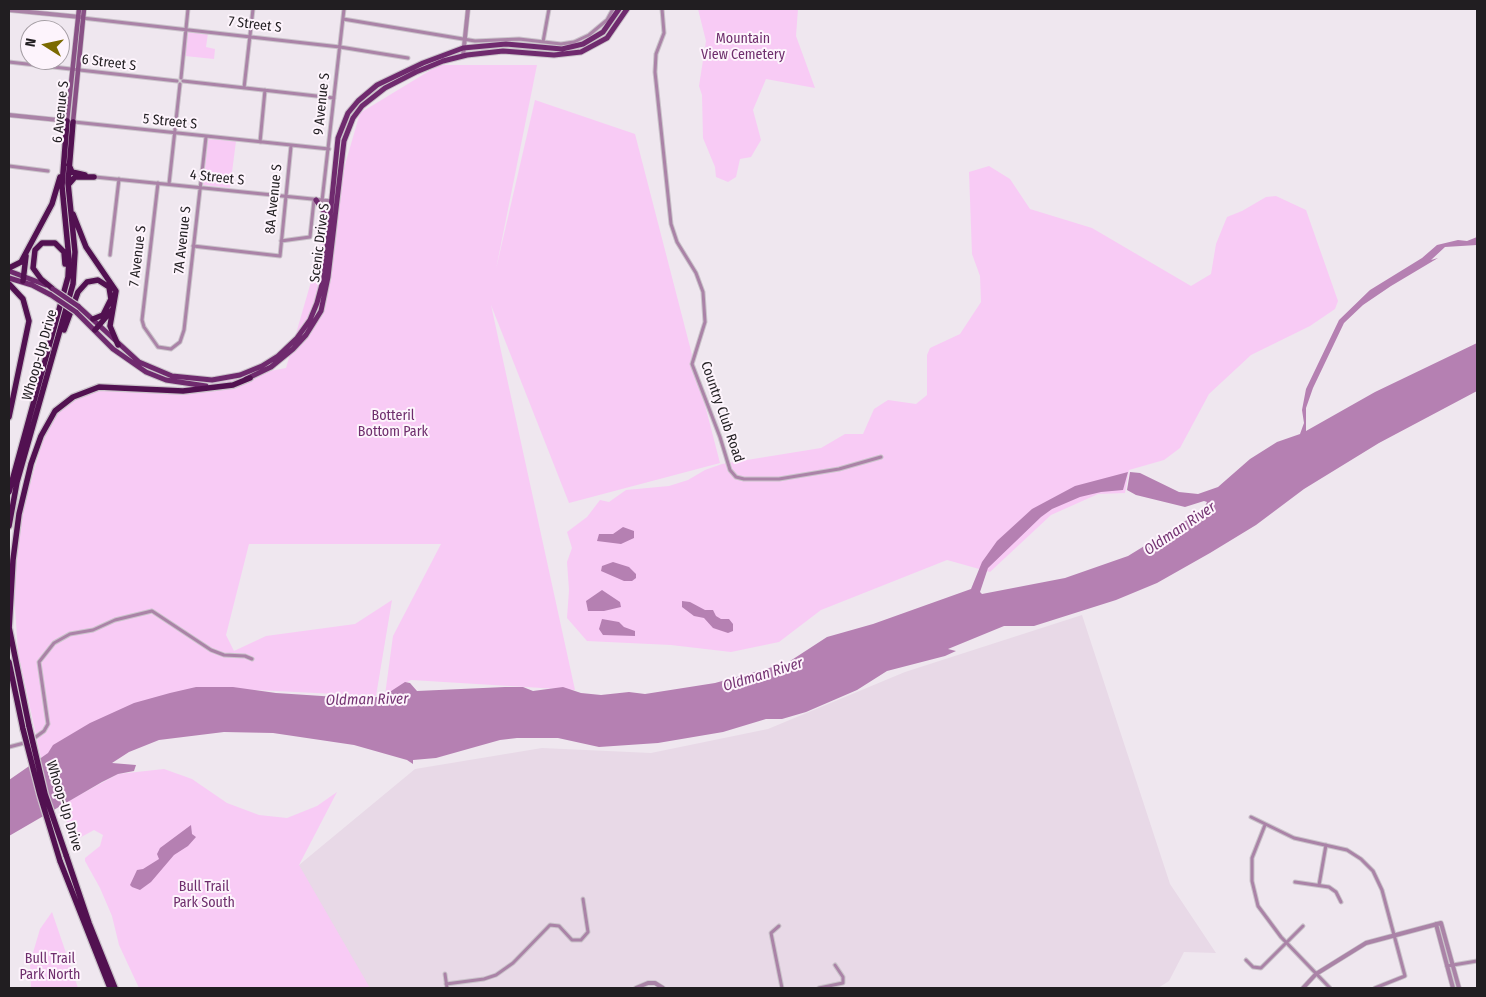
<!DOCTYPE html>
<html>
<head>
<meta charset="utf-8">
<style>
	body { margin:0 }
	#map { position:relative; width:1486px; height:997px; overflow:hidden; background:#efe7ef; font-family:"Fira Sans Condensed",sans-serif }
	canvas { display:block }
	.frame { position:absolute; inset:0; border:10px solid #211e21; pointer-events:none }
	.north { position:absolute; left:20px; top:20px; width:50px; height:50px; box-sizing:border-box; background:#fdf4fc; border:1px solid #a59ea4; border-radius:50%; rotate:280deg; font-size:14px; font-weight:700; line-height:20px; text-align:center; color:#211e21 }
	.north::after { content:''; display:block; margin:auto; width:18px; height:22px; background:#7b6a01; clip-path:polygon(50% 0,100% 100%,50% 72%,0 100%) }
</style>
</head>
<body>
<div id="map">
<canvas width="1486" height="997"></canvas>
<div class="frame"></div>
<div class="north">N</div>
</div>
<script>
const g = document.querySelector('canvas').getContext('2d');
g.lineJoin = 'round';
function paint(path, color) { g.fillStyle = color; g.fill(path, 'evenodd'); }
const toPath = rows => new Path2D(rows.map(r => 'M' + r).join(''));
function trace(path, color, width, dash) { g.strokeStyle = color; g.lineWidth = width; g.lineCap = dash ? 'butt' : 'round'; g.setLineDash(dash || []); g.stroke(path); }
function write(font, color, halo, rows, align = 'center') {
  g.font = font + ' "Fira Sans Condensed",sans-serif'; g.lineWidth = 4; g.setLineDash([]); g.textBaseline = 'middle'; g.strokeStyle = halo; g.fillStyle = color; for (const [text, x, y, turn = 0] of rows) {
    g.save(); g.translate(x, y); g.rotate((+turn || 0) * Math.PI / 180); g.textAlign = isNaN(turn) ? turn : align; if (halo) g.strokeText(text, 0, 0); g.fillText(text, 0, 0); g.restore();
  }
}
paint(toPath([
	[1082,615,1170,884,1216,953,1184,952,1169,981,1158,988,278,988,299,865,415,769,542,748,651,753,768,729,905,672]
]), '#e8d9e7');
paint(toPath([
	[698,9,798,9,796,36,815,88,766,79,753,110,761,140,751,157,740,159,736,177,728,182,716,177,715,167,703,138,702,95,699,86,706,41],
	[188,31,208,33,206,47,215,49,214,59,185,56],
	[439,65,537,65,496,269,535,100,635,134,720,463,569,503,491,305,575,690,411,680,385,695,393,636,441,544,249,544,226,635,234,651,266,636,355,624,392,600,376,696,196,687,41,758,18,652,14,593,15,535,49,420,83,391,162,391,286,368,360,113],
	[208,139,236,141,230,188,203,185],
	[989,166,1010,179,1030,209,1092,228,1191,286,1211,274,1216,244,1227,217,1242,211,1266,197,1276,196,1306,210,1338,301,1335,309,1310,326,1251,355,1209,394,1180,448,1164,460,1129,470,1125,493,1098,494,1051,515,990,572,947,560,821,610,779,642,731,652,671,645,587,641,567,618,569,590,567,562,572,548,567,532,587,517,600,500,609,502,626,490,669,486,688,480,705,470,722,464,821,448,845,434,863,434,874,409,888,400,916,404,927,395,927,355,930,348,960,334,981,302,980,276,972,254,969,172],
	[164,769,192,779,227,803,259,815,287,818,317,806,337,792,299,865,370,988,139,988,119,945,112,916,100,888,85,861,85,858,100,846,103,835,94,830,74,841,61,805,118,774],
	[52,912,78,988,31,988,30,963,40,929]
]), '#f8cbf5');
paint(toPath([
	[1477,237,1477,245,1445,247,1431,260,1438,258,1391,286,1363,305,1344,323,1313,388,1306,408,1306,431,1375,392,1477,343,1477,391,1379,443,1304,489,1256,525,1210,553,1157,583,1116,600,1034,626,1004,626,948,649,956,651,945,656,887,671,857,690,806,712,782,719,766,719,723,732,658,743,599,747,558,738,517,738,500,740,436,758,413,760,413,764,407,760,354,745,273,733,224,732,159,740,129,752,112,763,136,765,134,771,118,774,102,782,9,836,9,780,48,753,53,745,90,723,134,703,170,693,196,687,233,687,276,693,368,699,385,695,405,682,410,683,417,691,505,687,523,687,533,691,563,687,581,693,601,695,629,692,645,694,715,683,787,663,827,637,873,624,971,589,982,562,997,541,1032,509,1075,486,1128,472,1123,490,1101,492,1080,497,1052,509,1041,517,988,568,980,592,982,594,1065,578,1128,556,1203,510,1207,502,1204,501,1185,507,1136,495,1127,490,1130,472,1140,473,1179,492,1198,494,1218,487,1250,459,1277,442,1300,434,1304,423,1302,410,1306,389,1339,320,1370,290,1422,258,1437,245,1458,240,1467,241],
	[623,527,634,531,634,538,621,544,597,541,599,534,613,534],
	[613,562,629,567,636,574,636,578,632,581,624,581,601,571,602,566],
	[602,590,620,602,621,607,604,611,588,611,586,601],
	[682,601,690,602,705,610,713,610,716,616,721,619,729,619,733,624,733,631,728,633,713,628,704,618,694,616,682,607],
	[602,619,619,622,624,627,635,631,635,636,603,635,599,629],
	[191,825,192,834,196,837,188,846,174,855,151,882,140,890,132,887,130,885,137,870,143,869,159,859,157,854,160,848]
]), '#b580b2');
const minor = toPath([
	[662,9,664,33,656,54,655,72,671,224,677,242,696,273,703,292,705,322,692,364,720,437,730,470,736,477,744,479,779,479,839,469,881,457],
	[82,18,340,47,408,58],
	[343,19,475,41,519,39,561,44,574,42,589,35,607,20,613,9],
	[543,42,549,9],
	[9,62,177,81],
	[181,78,188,9],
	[183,81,334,98],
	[244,88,253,9],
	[74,122,329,149],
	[260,142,265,90],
	[9,166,48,171],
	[95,177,332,201],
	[158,183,142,320,144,327,158,347,171,349,180,342,184,330,206,137],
	[169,184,180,84],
	[322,201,344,9],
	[281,241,310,237,314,200],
	[193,246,280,256,291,146],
	[110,255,119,179],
	[33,739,44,731,48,724,39,662,54,643,70,634,93,630,115,620,152,611,211,650,224,655,245,656,252,659],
	[9,747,28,742],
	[1251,817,1294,838,1347,850,1361,859,1373,871,1382,890,1405,976,1375,988],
	[1265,825,1252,858,1252,881,1258,906,1281,937,1330,988],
	[1295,882,1329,887,1336,892,1341,902],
	[1319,885,1326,845],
	[779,926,771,933,782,988],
	[1246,960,1253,967,1261,968,1303,926],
	[1447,966,1477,961],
	[445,974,447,988],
	[446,984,484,979,496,975,513,963,550,925,559,926,572,940,581,940,588,932,583,899],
	[819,988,843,983,843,977,835,965]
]);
const tertiary = toPath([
	[9,10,80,17],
	[463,56,468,9],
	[9,115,68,121],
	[1436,924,1453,988],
	[636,988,648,983,655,983,663,988],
	[1303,988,1316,974,1366,943,1441,923,1459,988]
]);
const secondary = toPath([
	[67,121,79,9],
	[73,122,84,9]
]);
const primary = toPath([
	[316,200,329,219],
	[9,271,46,285],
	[9,278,32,285,51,295],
	[78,306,139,362,172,376,212,380,240,375,262,366,278,356,297,338,310,320,317,303,324,277,338,138,348,113,358,101,377,85,423,63,463,48,506,44,562,49,583,44,603,32,619,9],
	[76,312,113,349,146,372,166,380,206,386],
	[246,379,271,367,293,349,306,335,321,311,328,277,344,141,353,118,362,106,385,88,416,72,443,61,467,55,503,51,554,55,581,52,607,38,627,9]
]);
const motorway = toPath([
	[69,165,72,172,85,175],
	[69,184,75,177,94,177],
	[73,214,86,247,116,291,110,326,118,345],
	[9,268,21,262,52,204,60,177],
	[23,281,26,256],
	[9,284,23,299,29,321,9,417],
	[53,289,41,279,33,268,35,250,42,243,55,243,64,252,65,264],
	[64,330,78,292,87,282,98,280,109,287,111,299,103,315,93,319],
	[95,330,112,310],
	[9,492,68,277,69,259,62,186,67,121],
	[9,526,17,482,73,284,75,252,68,183,73,122],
	[9,627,29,726],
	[9,630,13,560,19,514,31,464,41,436,55,411,73,397,99,387,183,391,233,385,250,378],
	[9,662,23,729],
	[66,855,89,923,115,988],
	[60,861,110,988]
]);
trace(minor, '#cac3ca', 5);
trace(tertiary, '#cac3ca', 5.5);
trace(secondary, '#cac3ca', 6);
trace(primary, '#cac3ca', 7);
trace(motorway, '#cac3ca', 8);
trace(minor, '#aa83a7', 3);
trace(tertiary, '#aa83a7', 4);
trace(secondary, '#895186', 4.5);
trace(primary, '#6f2a6e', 5);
trace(motorway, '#521151', 5.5);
const primaryBridge = toPath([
	[53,289,78,306],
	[51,295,76,312]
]);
const motorwayBridge = toPath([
	[29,726,45,794,66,855],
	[23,729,40,795,60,861]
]);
trace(primaryBridge, '#cac3ca', 7, []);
trace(motorwayBridge, '#cac3ca', 8, []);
trace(primaryBridge, '#6f2a6e', 5);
trace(motorwayBridge, '#521151', 5.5);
write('14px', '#211e21', '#fdf4fc', [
	["7 Street S",255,25,7],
	["6 Street S",109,63,7],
	["9 Avenue S",322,104,-84],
	["6 Avenue S",61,112,-84],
	["5 Street S",170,122,6],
	["4 Street S",217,178,6],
	["8A Avenue S",274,199,-84],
	["7A Avenue S",183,240,-84],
	["Scenic Drive S",320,243,-83],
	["7 Avenue S",138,256,-83],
	["Whoop-Up Drive",40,355,-74],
	["Country Club Road",722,412,71],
	["Whoop-Up Drive",64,806,73]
]);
write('14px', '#6e2d6c', '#fdf4fc', [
	["Mountain",743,39],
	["View Cemetery",743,55],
	["Botteril",393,416],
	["Bottom Park",393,432],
	["Bull Trail",204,887],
	["Park South",204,903],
	["Bull Trail",50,959],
	["Park North",50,975]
]);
write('italic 15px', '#753473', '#fdf4fc', [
	["Oldman River",1180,529,-34],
	["Oldman River",763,675,-17],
	["Oldman River",367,700,-1]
]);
</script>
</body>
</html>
